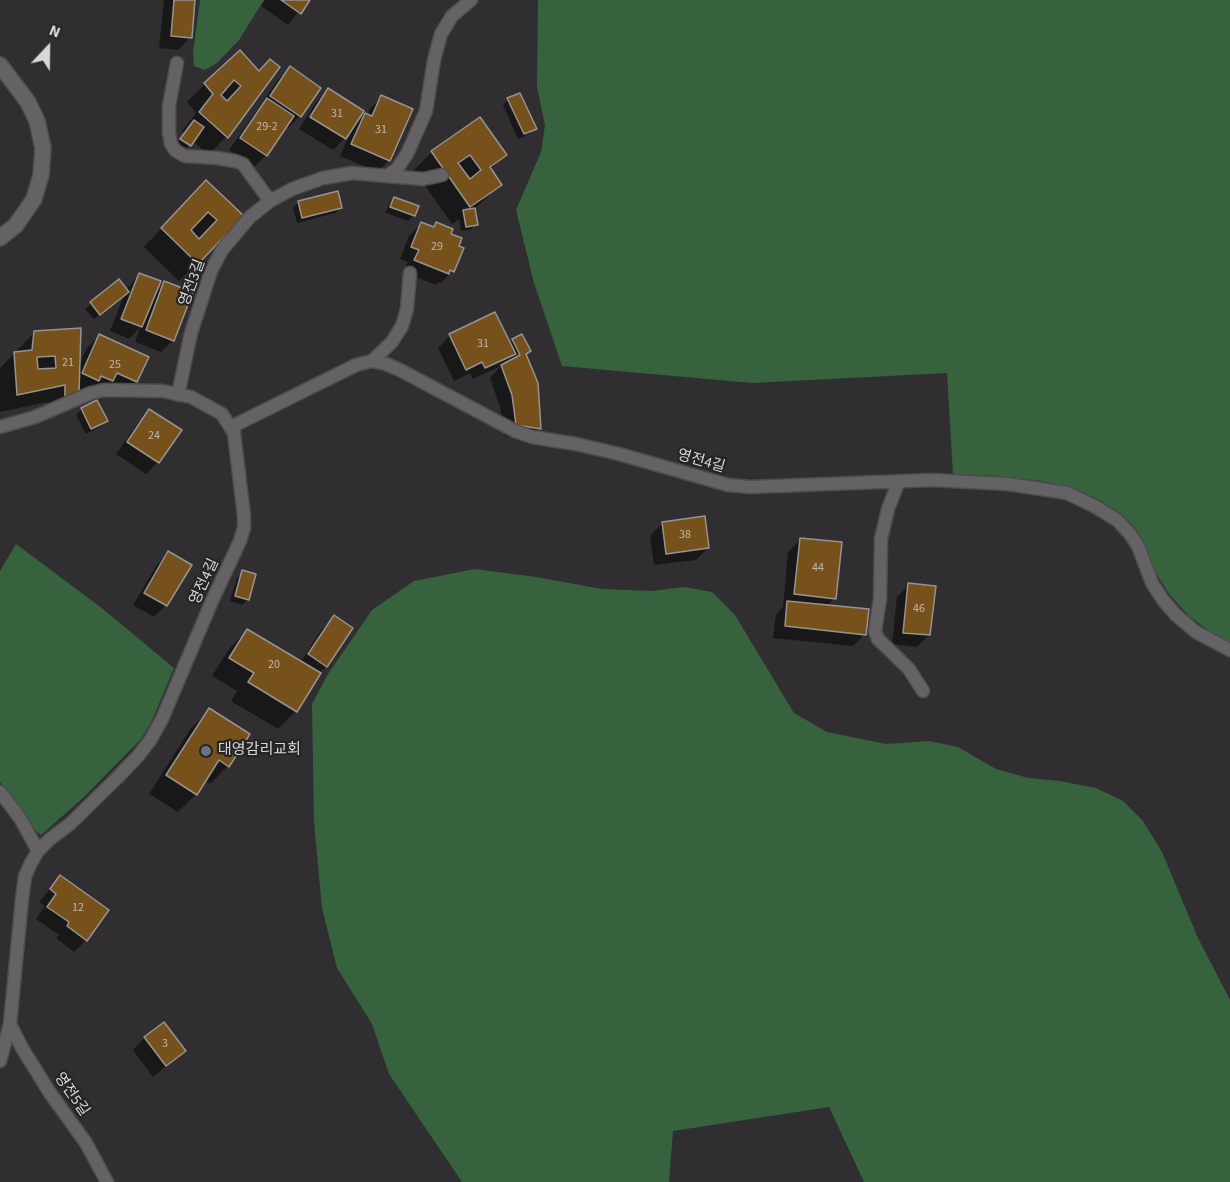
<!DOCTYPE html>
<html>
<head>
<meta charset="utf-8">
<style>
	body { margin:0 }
	#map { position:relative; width:1230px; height:1182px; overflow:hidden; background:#302e30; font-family:"Source Sans 3",sans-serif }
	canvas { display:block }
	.north { position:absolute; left:18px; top:18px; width:60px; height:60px; -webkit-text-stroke:4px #262426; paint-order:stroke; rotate:22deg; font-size:16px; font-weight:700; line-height:24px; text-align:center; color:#d9d8d9 }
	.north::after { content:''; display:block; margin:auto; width:21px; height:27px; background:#d9d8d9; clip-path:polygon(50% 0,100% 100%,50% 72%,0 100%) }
</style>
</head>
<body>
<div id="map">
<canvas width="1230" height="1182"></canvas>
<div class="north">N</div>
</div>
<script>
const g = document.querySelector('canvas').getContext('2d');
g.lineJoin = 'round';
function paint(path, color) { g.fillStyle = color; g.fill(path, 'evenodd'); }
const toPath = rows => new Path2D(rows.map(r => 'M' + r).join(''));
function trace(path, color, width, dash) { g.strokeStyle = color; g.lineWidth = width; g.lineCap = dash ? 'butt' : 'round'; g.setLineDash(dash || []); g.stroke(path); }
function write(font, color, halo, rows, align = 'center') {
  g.font = font + ' "Source Sans 3","Noto Sans KR",sans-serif'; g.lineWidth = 4.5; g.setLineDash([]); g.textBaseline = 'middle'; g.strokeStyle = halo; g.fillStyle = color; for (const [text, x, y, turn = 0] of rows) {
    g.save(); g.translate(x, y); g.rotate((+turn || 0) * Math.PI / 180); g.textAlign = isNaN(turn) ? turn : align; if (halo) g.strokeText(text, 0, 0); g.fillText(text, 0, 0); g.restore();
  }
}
paint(toPath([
	[200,0,264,0,239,40,217,63,205,70,194,66,193,53],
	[538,0,1230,0,1230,642,1216,636,1189,616,1169,594,1154,570,1145,545,1135,528,1122,515,1101,501,1078,490,1042,481,997,476,953,474,947,373,752,383,562,366,534,283,516,210,541,152,545,125,537,87],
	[16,544,103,609,174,668,151,723,141,739,83,798,41,835,36,831,0,782,0,571],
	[475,569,536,577,602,589,652,591,684,587,712,592,735,615,794,713,827,732,886,744,929,741,958,747,996,769,1028,778,1060,781,1096,788,1123,801,1143,821,1162,852,1198,938,1230,1000,1230,1182,864,1182,829,1107,673,1131,669,1182,462,1182,389,1074,372,1024,337,968,322,908,314,822,312,704,328,674,372,610,414,581]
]), '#36623e');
paint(toPath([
	[164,0,193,0,190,38,178,50,159,48],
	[265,0,308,0,288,25,261,6],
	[278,67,226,137,208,155,193,141,184,151,176,145,184,133,182,131,196,113,187,102,205,84],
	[290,68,319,88,300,116,288,128,285,127,266,155,254,167,229,150,278,80],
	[328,90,355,125,365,115,367,115,370,109,382,97,389,160,377,172,340,156,350,133,333,150,299,129,316,102],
	[508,100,535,128,529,134,518,139,503,105],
	[432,152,505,155,490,170,500,185,474,209,476,224,470,230,461,231,459,219,452,224,414,170],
	[394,199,417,207,413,216,408,221,386,213,389,204],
	[188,200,242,216,179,281,144,247],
	[298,203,340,208,335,213,297,223,293,208],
	[421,224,432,228,437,224,449,235,453,271,441,283,438,282,436,285,403,272,408,262,400,259,409,236],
	[139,275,154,294,165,283,173,340,161,352,135,342,140,327,129,339,110,331,124,295,94,319,85,309,118,281,126,290],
	[35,332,78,368,87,348,99,336,136,381,124,393,86,392,78,388,78,393,47,414,47,402,0,412,0,368],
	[450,336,509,344,513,340,529,351,525,355,539,429,527,441,505,436,500,407,490,378,501,366,473,379,470,373,454,381,438,348],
	[96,402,106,420,101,426,86,434,76,415,81,410],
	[150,411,158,462,146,474,116,454,138,423],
	[662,524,708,548,696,560,654,565,650,536],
	[800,540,835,598,826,606,865,634,853,646,773,638,776,614,783,607,788,552],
	[169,553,166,605,154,617,133,605,157,565],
	[243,572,248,599,242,605,230,601,237,578],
	[909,585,929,635,917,647,892,644,897,597],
	[334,617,326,666,318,674,296,711,278,729,231,701,237,691,212,676,229,649,247,631,300,663,322,629],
	[210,710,228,766,210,784,205,780,196,794,178,812,149,794,191,728],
	[60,877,86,940,74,952,56,938,59,935,36,919,45,906,39,902],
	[163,1024,184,1051,153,1077,133,1050,144,1038]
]), '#0007');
const building = toPath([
	[174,0,195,0,192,38,171,36,174,0],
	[281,0,310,0,301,14,281,0],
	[240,50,259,71,270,59,280,67,228,138,199,112,213,94,204,83,240,50],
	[234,80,241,86,227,101,221,95,234,80],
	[290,66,321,88,301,117,270,96,290,66],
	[328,88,364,111,346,139,310,117,328,88],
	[520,93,537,129,524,134,507,98,520,93],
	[381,95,413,109,390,161,351,144,365,113,372,116,381,95],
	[267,98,294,116,267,156,240,138,267,98],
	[480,117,507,155,490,167,502,185,470,207,431,151,480,117],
	[470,155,481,170,470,179,458,163,470,155],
	[194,120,204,127,191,146,180,139,194,120],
	[206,180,244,216,198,264,161,228,206,180],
	[208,212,217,220,199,239,191,230,208,212],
	[338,191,342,208,302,218,298,201,338,191],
	[394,197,419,206,415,216,390,207,394,197],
	[475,208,478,225,466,227,463,210,475,208],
	[421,222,434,227,436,222,453,229,451,234,462,238,459,246,464,248,454,272,450,270,449,274,414,260,419,250,411,247,421,222],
	[139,273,161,281,142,327,121,319,139,273],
	[119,279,129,292,100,315,90,302,119,279],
	[164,281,193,292,174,341,146,330,164,281],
	[495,312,516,354,485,368,482,362,466,370,449,334,495,312],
	[81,328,79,393,65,397,65,385,17,395,14,352,32,350,34,331,81,328],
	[55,356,56,368,38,369,37,357,55,356],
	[99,334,149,357,137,382,117,373,113,381,101,376,99,381,82,373,99,334],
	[522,334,531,351,526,354,538,383,541,429,516,425,512,395,501,365,520,355,512,339,522,334],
	[97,400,108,421,91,429,81,408,97,400],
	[149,409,182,430,159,463,127,442,149,409],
	[705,516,709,548,666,554,662,522,705,516],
	[800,538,842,542,836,599,794,594,800,538],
	[168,551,192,565,167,606,144,593,168,551],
	[242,570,256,574,249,600,235,596,242,570],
	[908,583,936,586,930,635,903,633,908,583],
	[787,601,869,609,866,635,785,626,787,601],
	[334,615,353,628,327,667,308,654,334,615],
	[247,629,321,673,297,712,248,682,254,673,229,658,247,629],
	[209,708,250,734,229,767,219,760,197,795,166,775,209,708],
	[60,875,109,910,87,941,67,926,69,922,47,907,56,894,50,889,60,875],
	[164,1022,186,1051,166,1066,144,1037,164,1022]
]);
paint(building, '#77511c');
trace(building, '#969491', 1.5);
const lane = toPath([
	[177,63,169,106,169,133,171,144,176,151,185,156,217,158,235,161,243,164,270,201],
	[387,176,423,179,442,175],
	[372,361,392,342,402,326,407,309,410,273],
	[178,395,191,333,203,296,211,271,222,250,250,217,270,201,292,189,323,178,352,173,387,176,397,169,407,154,426,111,434,60,441,34,452,16,471,0],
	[0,427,35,417,91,393,104,390,163,391,191,397,222,414,234,433,244,516,244,528,240,541,212,601,162,719,151,739,138,756,118,777,70,824,50,839,38,851,31,863,25,876,22,899,10,1024,0,1061],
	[231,427,356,365,372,361,386,364,400,370,515,431,532,437,576,444,619,454,728,485,750,487,932,480,1008,484,1067,493,1094,506,1117,520,1130,534,1138,546,1152,583,1163,600,1176,615,1196,632,1230,650],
	[899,481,888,509,881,539,880,599,875,631,878,639,909,669,923,691],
	[0,792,20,818,38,851],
	[10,1024,22,1048,50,1093,86,1143,107,1182]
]);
const street = toPath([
	[0,65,28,102,37,121,43,148,41,175,34,199,16,225,0,238]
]);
trace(lane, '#4e4c4e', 15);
trace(street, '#4e4c4e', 18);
trace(lane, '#646264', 12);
trace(street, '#646264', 15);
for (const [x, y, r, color] of [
	[206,751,6,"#6b7280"]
]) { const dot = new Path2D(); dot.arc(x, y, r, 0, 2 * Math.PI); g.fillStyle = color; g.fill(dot); trace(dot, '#262426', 2); }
write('12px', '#c0b6aa', null, [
	["31",337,114],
	["29-2",267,127],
	["31",381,130],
	["29",437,247],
	["31",483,344],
	["21",68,363],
	["25",115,365],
	["24",154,436],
	["38",685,535],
	["44",818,568],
	["46",919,609],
	["20",274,665],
	["12",78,908],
	["3",165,1044]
]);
write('15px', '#d9d8d9', '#262426', [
	["영전3길",193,283,-70],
	["영전4길",701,462,16],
	["영전4길",205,582,-65],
	["영전5길",71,1095,55]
]);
write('15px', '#d9d8d9', '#262426', [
	["대영감리교회",218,751]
], 'left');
</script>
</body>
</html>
